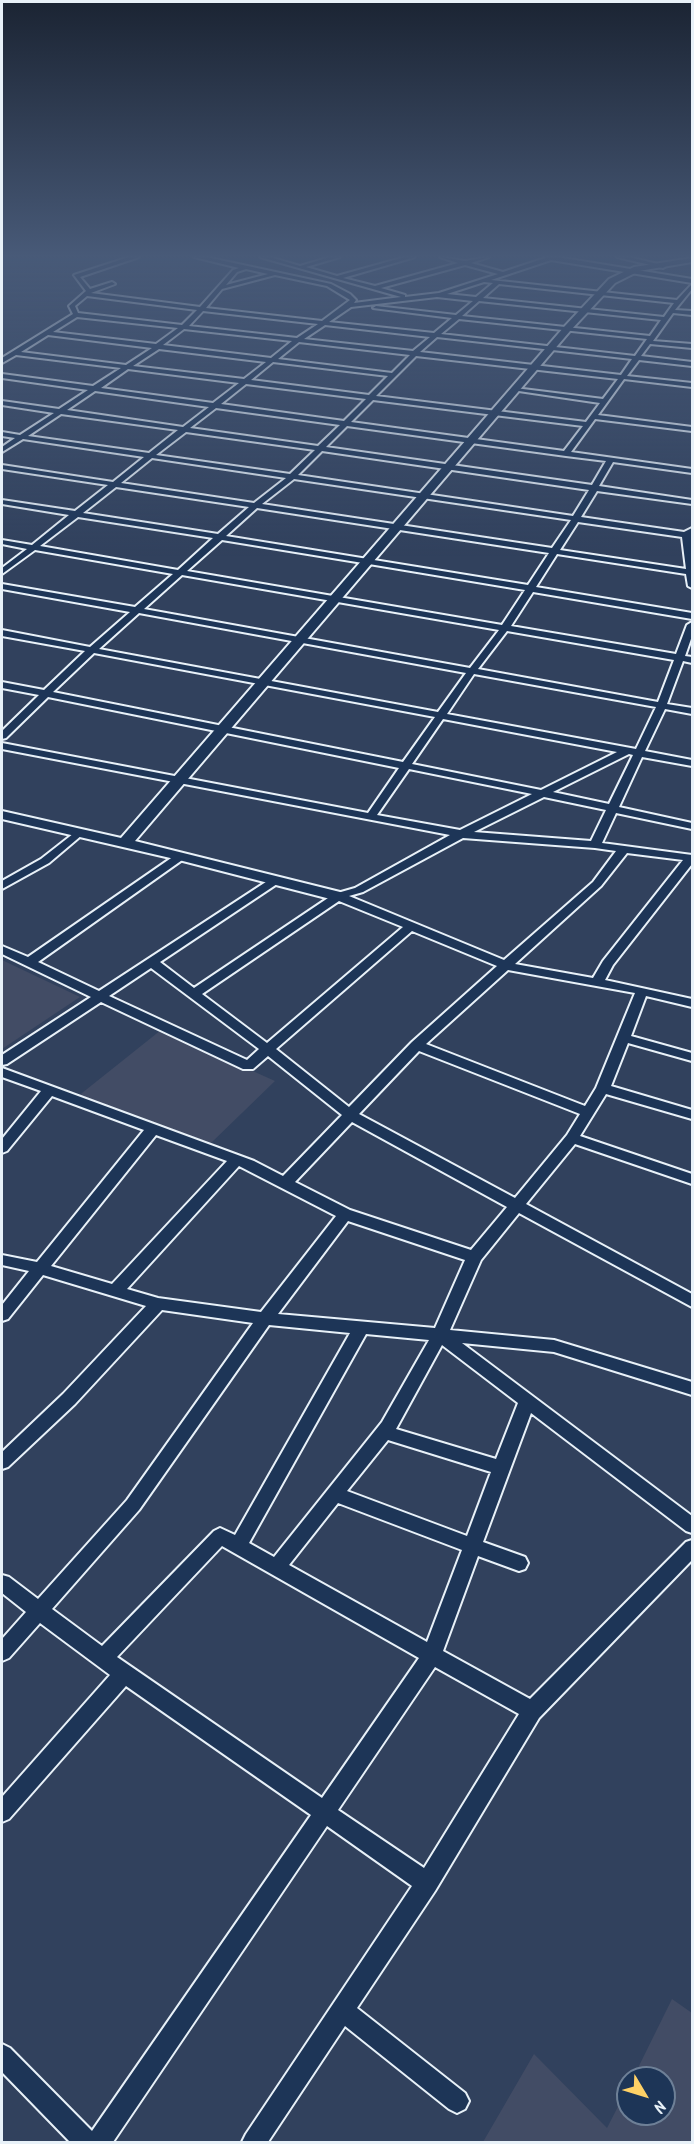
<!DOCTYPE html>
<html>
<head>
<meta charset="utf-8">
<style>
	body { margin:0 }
	#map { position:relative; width:694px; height:2144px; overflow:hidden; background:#31415d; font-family:Kalam,sans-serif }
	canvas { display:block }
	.frame { position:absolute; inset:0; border:3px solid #e8f1f8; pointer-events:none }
	.north { position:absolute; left:616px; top:2066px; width:60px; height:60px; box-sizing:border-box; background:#1d3557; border:2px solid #6e8097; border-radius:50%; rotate:128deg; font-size:16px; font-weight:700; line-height:24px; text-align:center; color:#e8f1f8 }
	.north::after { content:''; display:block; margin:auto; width:21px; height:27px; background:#ffd166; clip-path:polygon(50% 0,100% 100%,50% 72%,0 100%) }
</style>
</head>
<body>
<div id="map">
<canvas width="694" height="2144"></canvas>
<div class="frame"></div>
<div class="north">N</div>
</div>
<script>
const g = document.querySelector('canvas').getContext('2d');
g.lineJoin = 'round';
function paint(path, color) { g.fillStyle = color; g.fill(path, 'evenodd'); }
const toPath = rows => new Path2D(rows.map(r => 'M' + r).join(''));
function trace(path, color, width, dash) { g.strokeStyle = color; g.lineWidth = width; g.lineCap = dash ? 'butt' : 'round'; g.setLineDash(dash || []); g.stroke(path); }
paint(toPath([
	[2,960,80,997,2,1049],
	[161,1030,275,1081,211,1143,77,1097],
	[672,1999,692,2013,692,2142,483,2142,534,2054,607,2128,628,2087,628,2114,664,2114,664,2078,633,2078]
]), '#424c65');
const street = toPath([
	[129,257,139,257,80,277,90,289,112,282,115,284,91,293,200,307,233,270,239,268,194,257,206,257,331,284,350,294,356,300,354,303,401,297,260,257,270,257,300,266,330,257,340,257,306,267,337,276,405,257,415,257,343,278,375,286,458,263,440,257,465,261,489,257,471,263,503,272,548,257,557,257,692,279,692,283,551,260,491,280,677,300,692,284,692,289,675,310,692,311,692,315,673,313,653,341,692,344,692,348,650,344,641,356,692,362,692,366,639,360,627,376,692,383,692,387,624,379,598,415,692,427,692,431,595,419,571,452,692,469,692,473,613,462,599,486,692,500,692,504,597,491,581,517,684,532,692,528,692,538,691,538,692,588,688,586,686,574,557,554,536,587,692,613,692,619,533,592,511,626,676,654,687,625,692,622,692,636,685,656,692,657,692,663,683,661,667,704,692,708,692,714,665,709,645,751,692,760,692,766,642,757,619,807,692,823,692,829,616,813,602,843,692,855,692,864,613,965,605,980,692,999,692,1007,646,996,631,1036,692,1053,692,1061,628,1043,611,1086,692,1110,692,1119,606,1094,580,1136,692,1174,692,1184,575,1144,526,1204,692,1294,692,1307,519,1213,481,1260,450,1330,554,1340,692,1382,692,1395,554,1352,462,1343,692,1516,692,1533,686,1531,531,1413,483,1542,525,1557,528,1563,525,1569,519,1571,478,1556,443,1651,530,1699,686,1542,692,1540,692,1560,539,1718,435,1891,357,2008,465,2093,469,2101,465,2109,457,2113,449,2109,345,2026,268,2142,242,2142,246,2134,412,1886,327,1826,113,2142,70,2142,2,2072,2,2044,10,2048,92,2131,311,1815,126,1686,9,1819,2,1822,2,1797,110,1675,40,1623,9,1658,2,1661,2,1639,26,1612,2,1593,2,1575,9,1577,38,1599,127,1500,253,1323,162,1310,75,1404,8,1467,2,1469,2,1452,63,1394,146,1306,43,1275,8,1319,2,1321,2,1305,29,1271,2,1265,2,1255,37,1262,144,1130,52,1096,7,1151,2,1153,2,1139,41,1091,2,1077,2,1068,254,1161,283,1176,342,1115,268,1056,253,1069,243,1069,101,1002,7,1064,2,1065,2,1055,91,997,2,954,2,946,28,957,177,854,185,854,185,858,38,962,99,991,272,878,280,878,282,880,280,882,160,962,194,988,334,894,355,888,450,835,2,749,2,743,368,813,399,768,48,697,6,738,2,739,2,731,39,695,2,688,2,682,44,690,85,651,2,636,2,630,90,647,130,612,2,589,2,584,135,607,173,574,35,550,2,574,2,568,27,549,2,544,2,540,32,545,69,515,2,504,2,500,75,511,108,485,2,469,2,465,113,482,144,457,23,439,2,452,2,447,15,438,2,436,2,432,20,435,54,413,2,405,2,401,59,409,88,390,2,378,2,374,93,386,121,368,16,355,2,363,2,358,73,314,69,306,86,291,74,275,129,257],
	[465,265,498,274,439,293,405,297,405,295,381,288,465,265],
	[246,269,268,274,226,285,237,272,246,269],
	[275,275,327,286,350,300,322,321,206,308,222,289,275,275],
	[484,282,493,283,476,297,447,294,484,282],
	[499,284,674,303,664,317,483,298,499,284],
	[87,296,197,310,182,325,78,313,75,306,87,296],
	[437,297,473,301,456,315,376,306,373,308,452,318,434,333,329,322,351,307,437,297],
	[479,301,661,320,650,336,462,316,479,301],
	[203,311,318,324,297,338,189,326,203,311],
	[77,317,178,328,156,344,53,332,77,317],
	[459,319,647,339,635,356,441,334,459,319],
	[325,325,430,337,413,351,304,339,325,325],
	[184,329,292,341,271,358,163,345,184,329],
	[48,335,152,348,126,365,21,352,48,335],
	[437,337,632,359,621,375,420,352,437,337],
	[299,342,410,355,392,373,278,359,299,342],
	[159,349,266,362,244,379,133,366,159,349],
	[416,356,618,379,603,399,515,388,512,390,600,403,586,422,376,396,416,356],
	[273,362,388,376,369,395,251,380,273,362],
	[128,369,239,383,213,403,101,388,128,369],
	[246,384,366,399,344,421,221,404,246,384],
	[95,391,209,407,183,427,67,410,95,391],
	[373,400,583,426,564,451,351,422,373,400],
	[216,408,340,425,318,446,190,428,216,408],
	[61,414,178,430,149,453,28,436,61,414],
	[347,426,566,456,606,461,592,485,326,447,347,426],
	[186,432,315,450,290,474,156,455,186,432],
	[322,451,589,490,573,516,298,475,322,451],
	[152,458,286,478,254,503,121,483,152,458],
	[294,479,571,520,552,548,262,504,294,479],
	[116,487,249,507,218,534,83,513,116,487],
	[257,508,549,553,528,585,226,536,257,508],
	[78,517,213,538,178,570,40,546,78,517],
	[578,522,682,537,686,569,560,550,578,522],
	[222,540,369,564,525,590,502,625,187,571,222,540],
	[182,575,499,630,470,668,144,609,182,575],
	[139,613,466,673,438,712,99,649,139,613],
	[507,631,674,660,658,702,478,669,507,631],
	[94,653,435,717,403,762,53,692,94,653],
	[474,674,656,707,636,749,447,714,474,674],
	[443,719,617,752,541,790,412,764,443,719],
	[629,754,633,755,609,804,553,792,629,754],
	[409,769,532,794,460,830,377,815,409,769],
	[544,797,606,810,591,841,474,832,544,797],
	[463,838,595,848,616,851,593,882,504,960,349,896,363,892,463,838],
	[627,853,683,860,603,961,593,978,515,964,601,886,627,853],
	[339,901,403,927,267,1043,202,994,339,901],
	[412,931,497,966,412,1042,349,1107,276,1049,412,931],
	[151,968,259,1049,247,1060,109,996,151,968],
	[508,970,635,993,596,1088,585,1106,426,1044,508,970],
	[419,1051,580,1114,567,1135,515,1198,359,1114,419,1051],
	[352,1122,507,1207,471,1250,350,1210,295,1182,352,1122],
	[156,1135,227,1161,112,1284,51,1266,156,1135],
	[239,1166,336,1216,261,1312,158,1298,127,1289,239,1166],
	[348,1221,465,1260,435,1328,278,1314,348,1221],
	[269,1325,350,1333,235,1535,220,1528,214,1531,102,1646,52,1609,139,1510,269,1325],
	[366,1334,429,1340,382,1422,274,1557,249,1543,366,1334],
	[442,1345,518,1403,496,1459,396,1429,442,1345],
	[388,1440,491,1472,467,1536,347,1491,388,1440],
	[338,1503,462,1550,427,1642,289,1565,338,1503],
	[222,1546,419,1658,322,1798,117,1657,222,1546],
	[435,1667,519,1714,424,1868,338,1810,435,1667],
	[617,257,629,257,666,266,663,268,617,257],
	[78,830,84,833,82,835,49,863,2,889,2,881,41,859,78,830]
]);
const secondary = toPath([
	[692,258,692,262,639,271,615,283,570,331,135,841,344,893,346,896,344,899,338,901,179,860,2,819,2,811,121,838,564,327,609,279,634,267,692,258]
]);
trace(street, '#e8f1f8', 4);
trace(secondary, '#e8f1f8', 4);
paint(street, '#1d3557');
paint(secondary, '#1d3557');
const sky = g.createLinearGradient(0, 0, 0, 557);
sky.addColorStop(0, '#1b2433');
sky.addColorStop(0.46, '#485a78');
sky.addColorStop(1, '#485a7800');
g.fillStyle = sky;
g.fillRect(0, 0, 694, 557);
</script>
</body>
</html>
